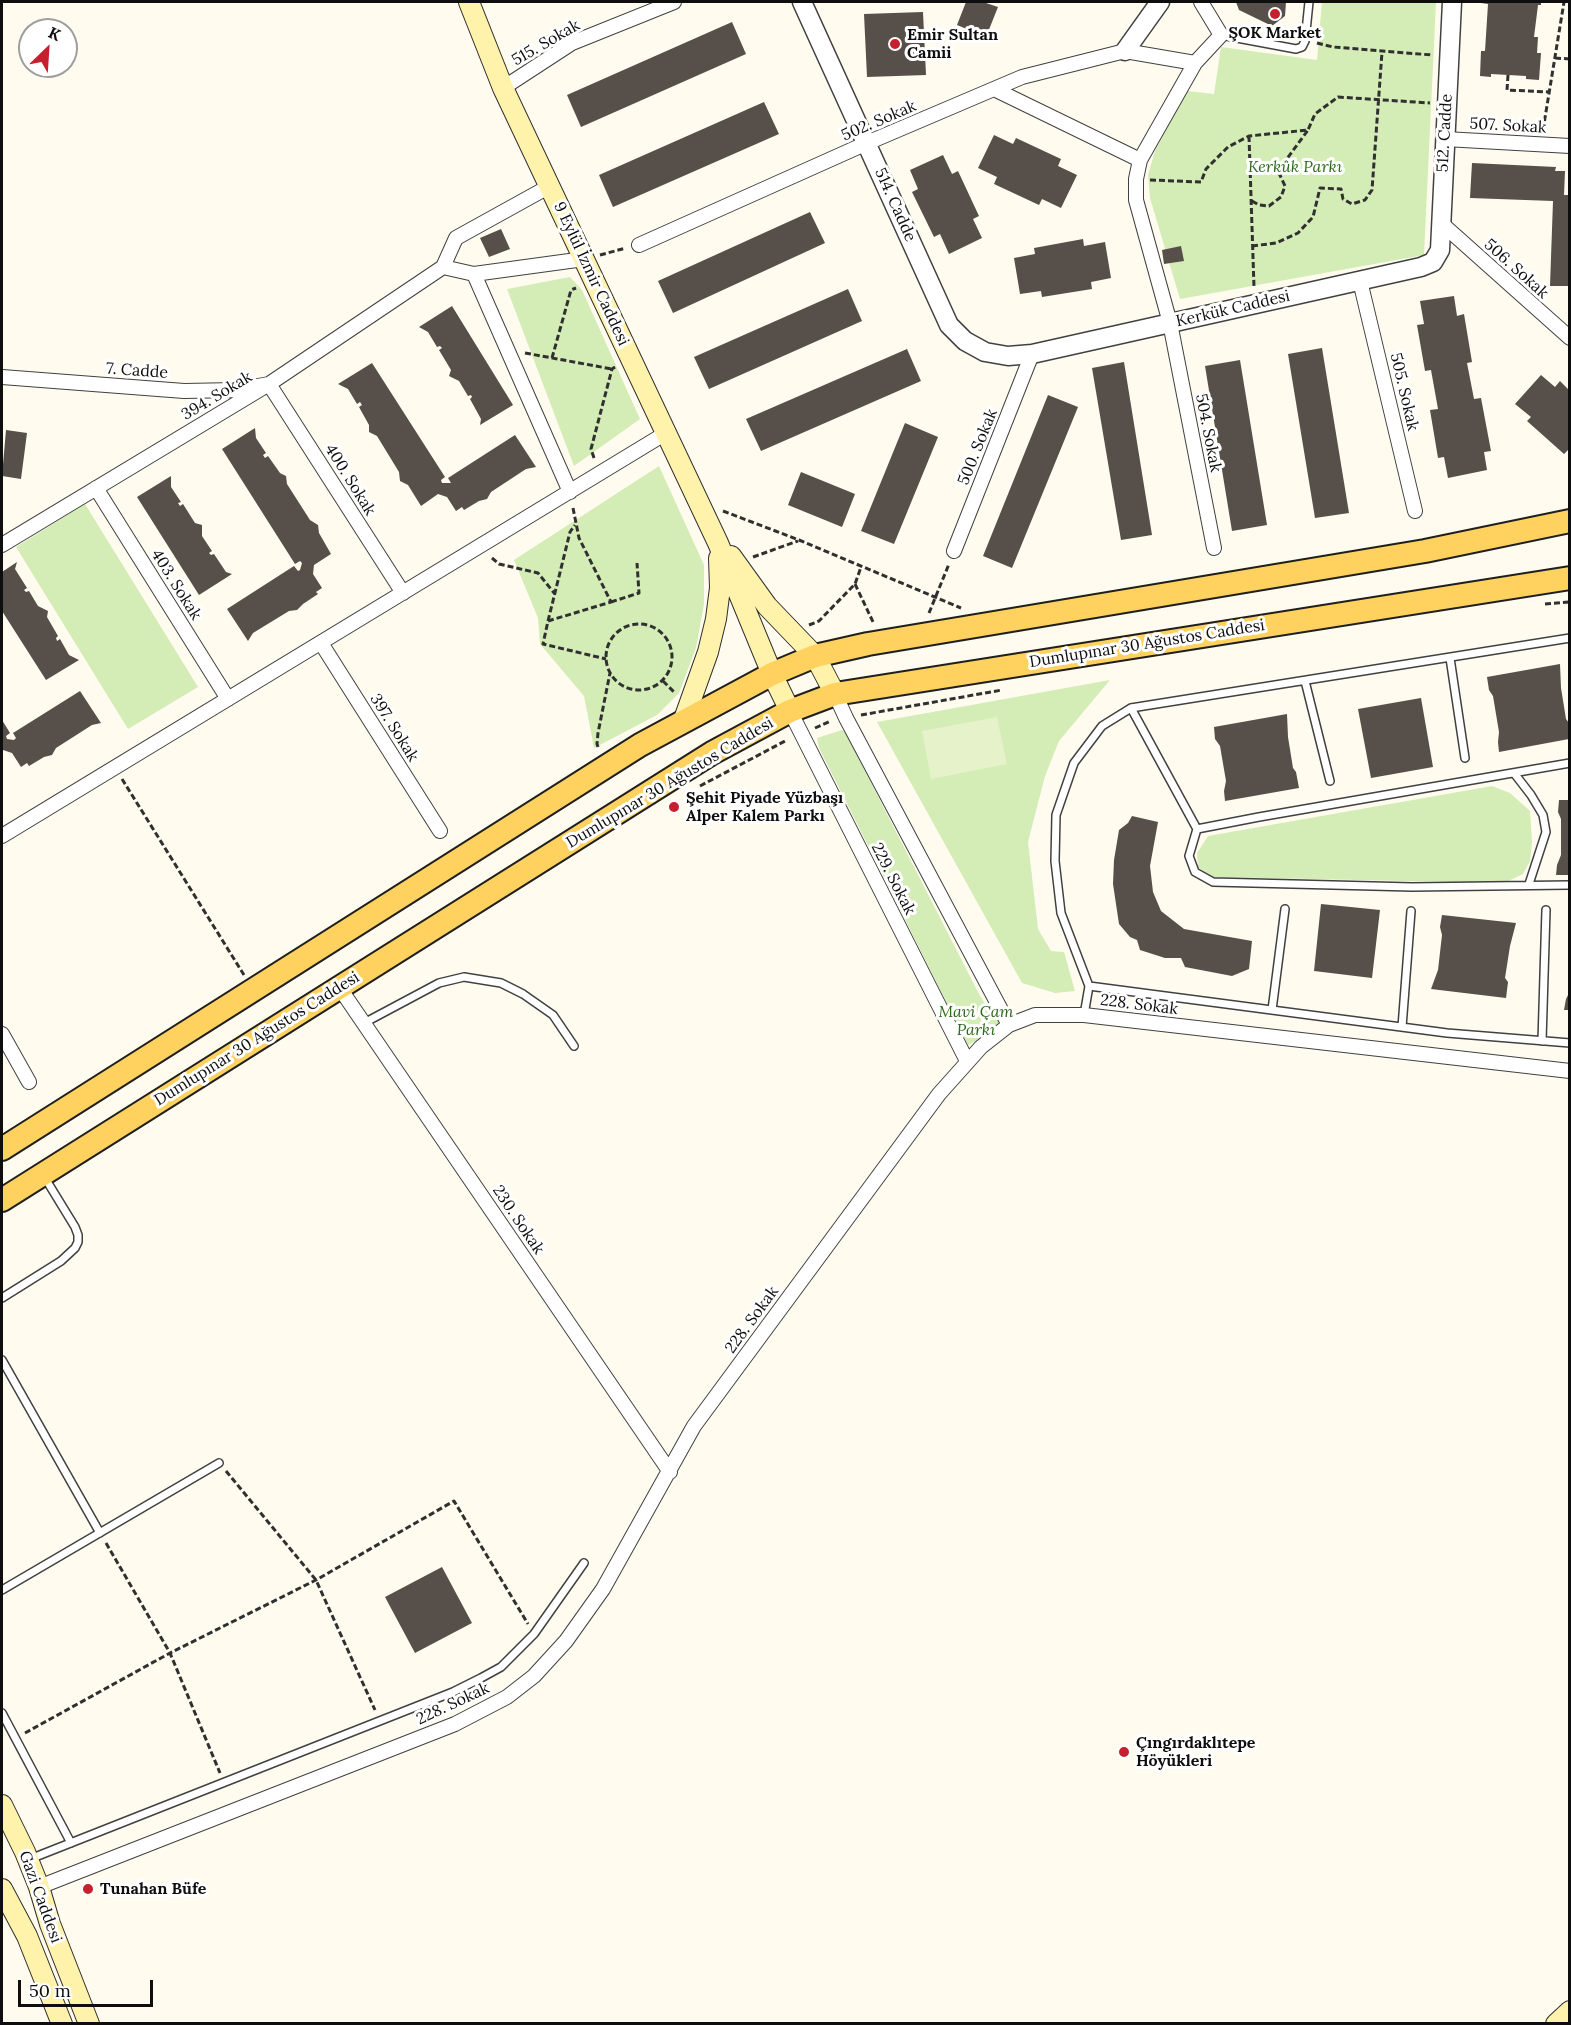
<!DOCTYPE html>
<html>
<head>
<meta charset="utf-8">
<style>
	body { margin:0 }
	#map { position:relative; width:1571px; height:2025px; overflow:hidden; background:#fffbef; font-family:Lora,serif }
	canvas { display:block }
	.frame { position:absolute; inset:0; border:3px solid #0e0e0e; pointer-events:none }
	.north { position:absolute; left:18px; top:18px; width:60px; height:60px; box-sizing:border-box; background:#fff; border:2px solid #9f9f9f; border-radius:50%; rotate:25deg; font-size:16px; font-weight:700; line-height:24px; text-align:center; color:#0e0e0e }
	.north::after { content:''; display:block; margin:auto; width:21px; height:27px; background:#c61f2d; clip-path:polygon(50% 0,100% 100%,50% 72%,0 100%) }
	.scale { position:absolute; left:18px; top:1980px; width:135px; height:27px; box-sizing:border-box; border:3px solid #0e0e0e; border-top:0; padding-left:8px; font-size:18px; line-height:21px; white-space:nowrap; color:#0e0e0e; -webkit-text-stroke:4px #fff; paint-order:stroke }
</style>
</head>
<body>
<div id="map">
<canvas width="1571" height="2025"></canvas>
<div class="frame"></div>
<div class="north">K</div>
<div class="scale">50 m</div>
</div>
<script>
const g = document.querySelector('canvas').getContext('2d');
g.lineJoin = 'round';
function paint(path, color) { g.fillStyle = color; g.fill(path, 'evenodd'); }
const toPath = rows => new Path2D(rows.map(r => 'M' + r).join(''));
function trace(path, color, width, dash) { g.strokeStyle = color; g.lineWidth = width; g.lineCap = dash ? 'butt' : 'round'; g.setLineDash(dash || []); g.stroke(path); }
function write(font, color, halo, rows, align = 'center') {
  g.font = font + ' Lora,serif'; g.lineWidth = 6; g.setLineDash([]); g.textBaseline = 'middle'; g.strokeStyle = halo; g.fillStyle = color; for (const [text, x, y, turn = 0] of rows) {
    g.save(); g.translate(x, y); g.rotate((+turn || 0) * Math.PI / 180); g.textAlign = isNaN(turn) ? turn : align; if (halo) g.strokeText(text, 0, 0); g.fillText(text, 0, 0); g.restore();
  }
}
paint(toPath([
	[1322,2,1436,2,1424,255,1180,299,1150,198,1148,175,1155,151,1187,91,1214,94,1221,47,1317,60],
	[570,277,582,290,640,419,574,466,507,289],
	[659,466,704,565,704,604,696,648,679,693,657,715,594,748,584,696,540,644,538,618,514,560],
	[85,504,198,687,128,729,16,547],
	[1110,680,1059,741,1045,776,1028,842,1038,929,1051,951,1064,952,1075,991,1055,993,1022,983,877,722],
	[842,730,845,732,979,994,987,1007,1005,1026,968,1045,819,748,817,738],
	[1492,786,1510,793,1530,811,1532,842,1530,861,1523,874,1504,883,1213,877,1198,867,1197,853,1208,836]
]), '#d4ecb6');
paint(toPath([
	[997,717,1007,764,931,779,922,731]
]), '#e6f2c9');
paint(toPath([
	[966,2,983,2,998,7,986,37,957,25],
	[1236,2,1286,2,1285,16,1272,26,1239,10],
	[1481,2,1541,2,1541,5,1538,5,1534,37,1538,37,1537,53,1541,53,1539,80,1526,79,1526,76,1491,74,1491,77,1480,76,1481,51,1485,51,1488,4,1481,3],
	[923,12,926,75,867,77,864,14],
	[732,22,746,54,581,127,567,95],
	[764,102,779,134,613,207,599,175],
	[994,135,1013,144,1016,138,1061,159,1058,166,1077,175,1061,208,1042,199,1039,205,994,184,997,177,978,168],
	[943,155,952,174,958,171,979,216,973,219,982,238,949,254,940,234,934,237,912,192,918,189,910,170],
	[1472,163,1556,167,1555,171,1565,171,1564,195,1569,195,1569,286,1550,286,1553,201,1470,198],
	[810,212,825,243,673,313,658,281],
	[501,229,510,249,489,257,480,238],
	[1083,239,1084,246,1105,242,1111,278,1091,282,1092,289,1042,297,1041,291,1020,294,1014,258,1035,254,1034,248],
	[1181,246,1184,261,1164,264,1162,250],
	[848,289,862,321,709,389,694,357],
	[1454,296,1457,316,1464,314,1472,362,1467,363,1474,399,1481,398,1491,451,1484,452,1487,470,1448,478,1444,457,1438,458,1430,410,1438,409,1431,370,1425,371,1417,325,1424,324,1420,301],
	[452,306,513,405,480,425,481,419,470,399,472,397,471,395,468,396,459,381,449,376,451,370,439,350,442,348,440,346,437,347,428,332,419,327],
	[1322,348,1349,513,1315,518,1288,354],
	[907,349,921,381,761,451,746,419],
	[1240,360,1267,525,1232,531,1205,366],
	[1124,362,1152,535,1121,540,1092,368],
	[372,363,445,477,441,480,442,483,451,483,448,478,515,435,536,467,526,469,491,492,487,499,479,501,464,510,462,507,456,511,447,497,438,494,421,506,408,485,400,481,399,472,377,436,369,432,369,425,359,407,362,405,360,402,357,404,348,389,338,384],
	[1541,375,1555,387,1560,381,1569,390,1569,449,1564,454,1527,421,1531,417,1515,404],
	[1048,395,1078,407,1012,568,983,556],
	[905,423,938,437,894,544,861,531],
	[255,428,256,438,266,453,263,455,265,458,268,456,280,473,286,476,287,484,310,520,318,525,319,533,331,554,314,565,313,574,322,588,316,592,318,594,303,604,297,610,289,611,253,633,248,641,227,609,294,566,298,571,300,570,302,563,300,561,295,564,222,449],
	[6,430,27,433,21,479,2,476],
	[801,472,855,494,842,527,788,505],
	[171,476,171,487,181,502,178,503,180,506,183,504,195,523,202,525,202,536,212,551,209,553,211,555,214,554,226,572,232,574,199,595,137,497],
	[17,562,15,569,27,588,24,590,26,592,29,591,38,606,48,611,47,617,58,636,56,638,57,641,60,639,69,655,79,660,46,680,2,611,2,572],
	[1560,664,1561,688,1566,719,1569,723,1569,739,1499,752,1498,742,1499,732,1493,696,1489,690,1487,677],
	[80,691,101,723,92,725,56,748,52,755,44,757,29,766,27,763,21,767,12,753,3,750,2,752,2,720,10,733,6,736,7,739,14,740,16,738,13,733],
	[1421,698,1433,767,1371,778,1358,709],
	[1287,714,1288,737,1293,768,1296,772,1299,788,1225,801,1224,791,1226,781,1220,746,1215,739,1214,727],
	[1559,800,1569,800,1569,875,1556,875,1557,865,1561,855,1561,819,1558,812],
	[1132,816,1158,822,1150,866,1153,892,1161,911,1184,929,1252,941,1249,969,1232,976,1185,967,1181,958,1165,958,1140,950,1137,940,1130,937,1119,924,1113,884,1114,860,1119,830,1128,823],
	[1321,904,1380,910,1372,978,1314,971],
	[1442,915,1516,923,1510,946,1505,978,1508,982,1506,998,1431,989,1438,970,1442,935,1440,927],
	[1569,993,1569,1010,1564,1010,1566,999],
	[442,1567,472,1623,415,1653,385,1597]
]), '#574f4a');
const service = toPath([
	[1221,35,1296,49,1302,47,1305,41,1309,2],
	[1450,658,1465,758],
	[1305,681,1330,781],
	[1131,708,1197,829,1259,817,1570,763],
	[1514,773,1531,795,1543,815,1546,832,1529,884],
	[1197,829,1189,856,1195,872,1213,882,1412,887,1570,885],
	[1089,986,1447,1033,1570,1043],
	[1272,1010,1285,909],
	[1084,1015,1089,986,1061,913,1055,861,1056,815,1074,763,1102,726,1131,708,1570,638],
	[364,1023,439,983,464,977,501,983,523,994,553,1015,574,1046],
	[1402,1027,1411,911],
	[1542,1041,1546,910],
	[2,1298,61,1261,75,1248,78,1242,78,1235,75,1227,45,1178],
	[2,1360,100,1533],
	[2,1590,219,1463],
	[2,1713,71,1843],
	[30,1859,453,1692,481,1678,501,1667,534,1634,584,1563]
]);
const minor = toPath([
	[1201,2,1221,35,1195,63,1140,160,1136,179,1136,200,1170,323,1214,548],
	[503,88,572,43,674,2],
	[994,89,1140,160],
	[1445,139,1570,146],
	[550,186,456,238,443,267,474,274,584,259],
	[1441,223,1570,338],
	[639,245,867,143,1022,77,1125,51,1195,63],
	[474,274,570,492],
	[1360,281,1415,511],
	[2,377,184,391,236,390,269,384,403,593],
	[96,488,228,699],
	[2,545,269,384,443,267],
	[954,551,1032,354],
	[321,643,440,831],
	[835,694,846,718,1009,1025],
	[790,711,967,1061],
	[2,836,666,433],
	[339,987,670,1472],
	[2,1034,29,1082],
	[39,1887,455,1724,507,1697,534,1676,566,1641,603,1589,694,1426,939,1094,981,1047,1009,1025,1035,1015,1084,1015,1570,1071]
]);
const tertiary = toPath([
	[802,2,949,325,965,341,985,352,1008,356,1032,354,1421,267,1433,262,1440,250,1452,2],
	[1125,51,1160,2]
]);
const secondary = toPath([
	[469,2,503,88,718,543,772,674,790,711],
	[731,556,767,606,815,656,835,694],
	[683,722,708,652,716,619,720,588,719,558],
	[2,1805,25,1852,39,1887,50,1924,89,2024],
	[2,1889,27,1936,62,2024],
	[1556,2024,1570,2011]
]);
const primary = toPath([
	[2,1149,640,745,772,674,815,656,868,644,1425,551,1570,521],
	[2,1200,658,787,712,753,790,711,835,694,1570,578]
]);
trace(service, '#414141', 10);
trace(minor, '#414141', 16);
trace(tertiary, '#414141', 21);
trace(secondary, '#303030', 22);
trace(primary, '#1f1f1f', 26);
trace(toPath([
	[1317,43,1333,47,1432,55],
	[1555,58,1570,59],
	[1508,75,1507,90,1549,92],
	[1543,130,1564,2],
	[1249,136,1254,287],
	[1250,168,1278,171,1308,130],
	[1150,180,1201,182,1206,169,1228,147,1249,136,1308,130,1315,114,1338,97,1430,103],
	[1252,201,1259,205,1269,206,1281,197,1285,186,1278,171],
	[1252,246,1276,243,1298,233,1313,217,1320,188,1341,189,1343,199,1352,204,1365,200,1372,190,1382,52],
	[600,255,626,248],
	[525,353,612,369],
	[552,358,571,290,576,288],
	[594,458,591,449,612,369,615,367],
	[573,508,579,538,611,602,548,621,543,644,606,659],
	[723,511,799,540,961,608],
	[753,557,798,541],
	[492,558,499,564,538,573,555,594],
	[855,584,874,624],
	[611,602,639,593,637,563],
	[1545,604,1570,602],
	[929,613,949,564],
	[548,621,570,532,575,525],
	'606 657a33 33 0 1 1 66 0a33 33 0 1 1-66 0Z',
	[809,625,819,621,855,584,861,567],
	[663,681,674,692],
	[861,715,1002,690],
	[815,728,831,721],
	[598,747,597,744,598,733,610,673],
	[122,779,244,975],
	[700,786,787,740],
	[226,1471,316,1580,375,1710],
	[106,1543,170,1653,220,1773],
	[25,1733,170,1653,316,1580,454,1501,528,1624]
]), '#303030', 3, [6, 3]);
trace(service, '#fff', 7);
trace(minor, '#fff', 14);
trace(tertiary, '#fff', 18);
trace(secondary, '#fff2aa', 20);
trace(primary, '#ffd25f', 22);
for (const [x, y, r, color] of [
	[1275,14,6,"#c61f2d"],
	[895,44,6,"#c61f2d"],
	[674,807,6,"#c61f2d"],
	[1124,1752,6,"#c61f2d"],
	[88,1889,6,"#c61f2d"]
]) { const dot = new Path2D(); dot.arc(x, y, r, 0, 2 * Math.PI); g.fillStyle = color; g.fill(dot); trace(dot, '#fff', 2); }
write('bold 16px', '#0e0e0e', '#fff', [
	["ŞOK Market",1275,33,"center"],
	["Emir Sultan",907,35],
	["Camii",907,53],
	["Şehit Piyade Yüzbaşı",686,798],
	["Alper Kalem Parkı",686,816],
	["Çıngırdaklıtepe",1136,1743],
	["Höyükleri",1136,1761],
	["Tunahan Büfe",100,1889]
], 'left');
write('16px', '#0e0e0e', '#fff', [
	["515. Sokak",546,43,-30],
	["502. Sokak",879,121,-23],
	["507. Sokak",1508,126,3],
	["512. Cadde",1445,133,-87],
	["514. Cadde",895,205,66],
	["506. Sokak",1516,269,42],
	["9 Eylül İzmir Caddesi",591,274,65],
	["Kerkük Caddesi",1233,309,-13],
	["7. Cadde",137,371,4],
	["505. Sokak",1404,392,77],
	["394. Sokak",217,396,-31],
	["504. Sokak",1208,433,79],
	["500. Sokak",978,447,-68],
	["400. Sokak",350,480,58],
	["403. Sokak",176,585,58],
	["Dumlupınar 30 Ağustos Caddesi",1147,644,-9],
	["397. Sokak",394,728,58],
	["Dumlupınar 30 Ağustos Caddesi",670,783,-31],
	["229. Sokak",893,879,63],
	["228. Sokak",1139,1005,7],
	["Dumlupınar 30 Ağustos Caddesi",257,1039,-32],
	["230. Sokak",518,1220,56],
	["228. Sokak",752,1320,-54],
	["228. Sokak",453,1704,-25],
	["Gazi Caddesi",40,1897,70]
]);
write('italic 16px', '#2e6a1b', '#fff', [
	["Kerkük Parkı",1295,167],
	["Mavi Çam",976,1012],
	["Parkı",976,1030]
]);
</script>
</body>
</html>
